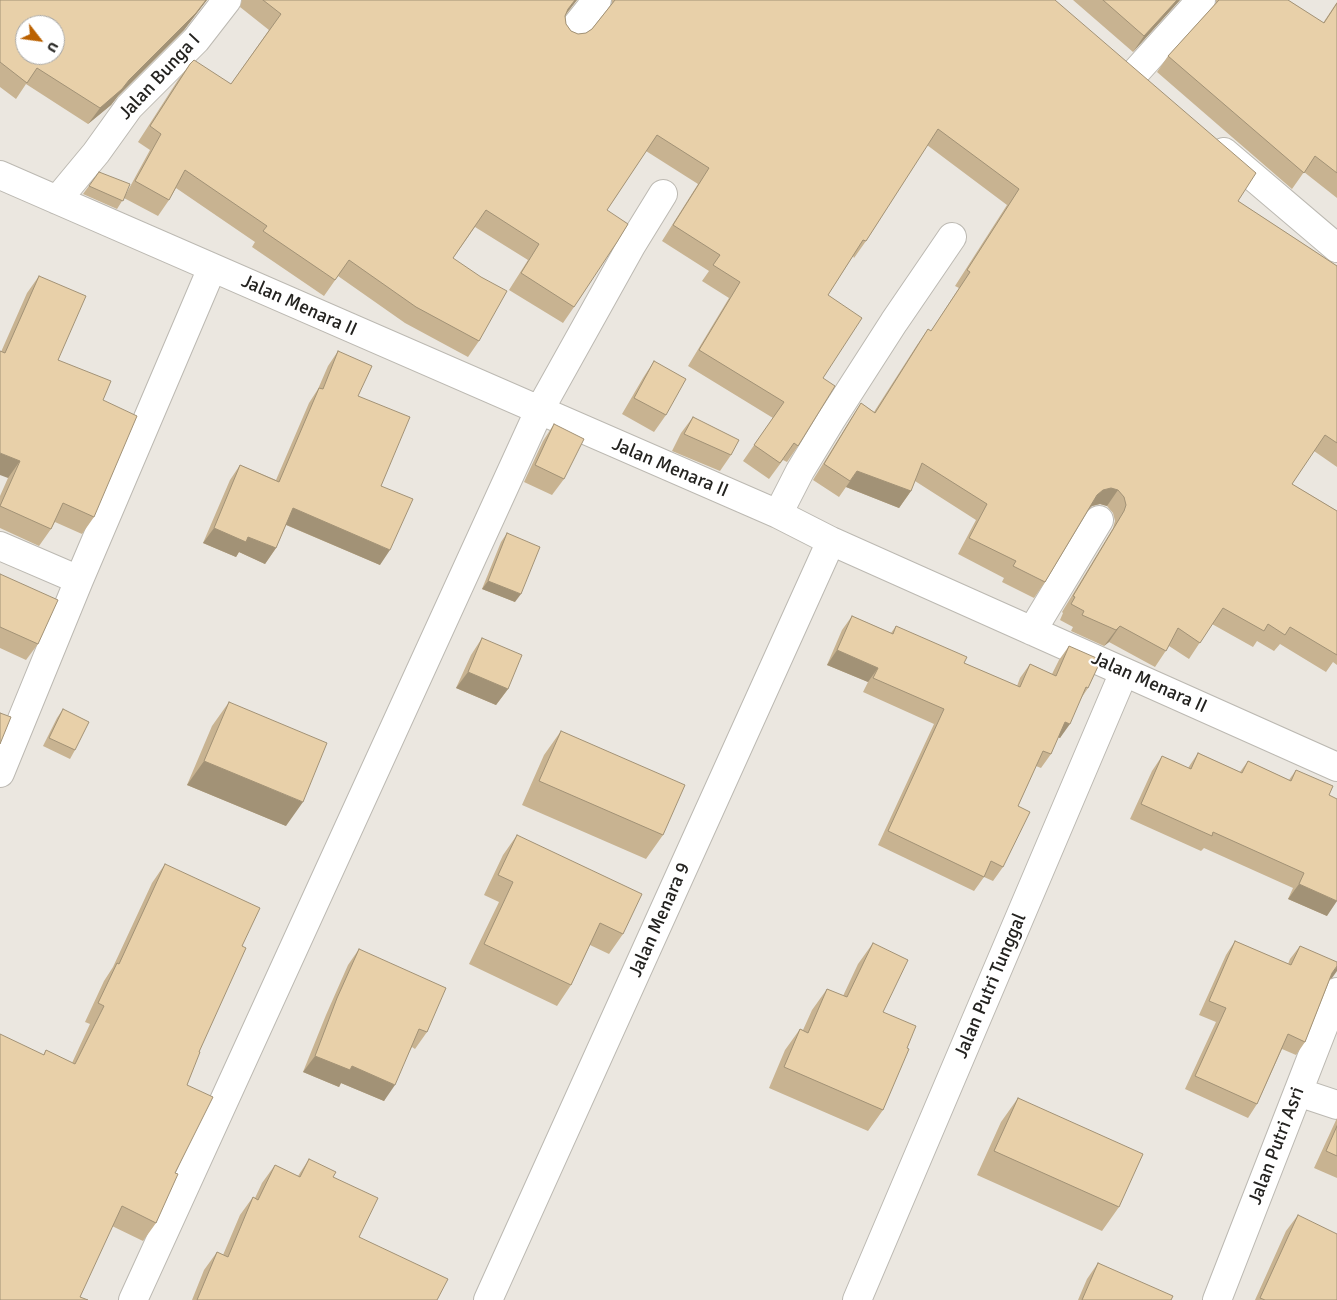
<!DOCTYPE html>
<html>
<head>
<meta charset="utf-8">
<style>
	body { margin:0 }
	#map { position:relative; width:1337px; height:1300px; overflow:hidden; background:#ebe7e0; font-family:Signika,sans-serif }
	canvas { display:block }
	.north { position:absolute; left:15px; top:15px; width:50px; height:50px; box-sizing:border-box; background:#fff; border:1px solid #a7a7a6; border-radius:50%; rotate:120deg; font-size:14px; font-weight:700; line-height:20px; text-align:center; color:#242320 }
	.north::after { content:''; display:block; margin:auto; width:18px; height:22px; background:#bb6100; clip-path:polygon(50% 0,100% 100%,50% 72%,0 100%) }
</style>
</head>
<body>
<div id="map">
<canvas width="1337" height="1300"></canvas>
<div class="north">U</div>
</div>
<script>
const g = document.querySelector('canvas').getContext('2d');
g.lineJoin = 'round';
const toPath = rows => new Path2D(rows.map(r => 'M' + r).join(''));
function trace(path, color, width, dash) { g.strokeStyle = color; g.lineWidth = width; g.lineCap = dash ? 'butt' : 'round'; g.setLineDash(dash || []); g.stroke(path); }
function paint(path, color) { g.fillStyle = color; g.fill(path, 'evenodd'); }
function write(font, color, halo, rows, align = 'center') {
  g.font = font + ' Signika,sans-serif'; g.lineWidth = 4.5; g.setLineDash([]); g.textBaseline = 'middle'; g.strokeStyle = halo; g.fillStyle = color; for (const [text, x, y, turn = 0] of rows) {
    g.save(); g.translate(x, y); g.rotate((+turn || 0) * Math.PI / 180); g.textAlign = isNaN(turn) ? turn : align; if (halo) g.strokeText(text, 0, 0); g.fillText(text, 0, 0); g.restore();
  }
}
const minor = toPath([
	[569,35,597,0],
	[1134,74,1201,0],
	[1224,152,1337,248],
	[0,175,778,514,831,541,1337,767],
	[57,200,96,153,129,107,196,40,227,0],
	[778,514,800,471,831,420,894,322,952,237],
	[0,546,79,580],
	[1032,631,1099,520],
	[0,773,79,580,212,268],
	[1298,1092,1337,1105],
	[133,1300,539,411,631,246,663,194],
	[488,1300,831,541],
	[857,1300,1124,672],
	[1217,1300,1337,992]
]);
trace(minor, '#bcb9b2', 30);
trace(minor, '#fff', 28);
paint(toPath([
	[0,0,207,0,184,30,118,96,111,105,88,124,26,84,16,99,0,87],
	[242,0,577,0,565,16,566,24,571,31,578,34,586,33,592,29,611,5,612,3,612,0,1055,0,1238,201,1337,266,1337,467,1314,451,1292,484,1337,511,1337,665,1333,662,1326,672,1280,644,1274,651,1257,641,1253,647,1212,624,1189,659,1169,646,1155,667,1109,642,1104,646,1071,631,1073,627,1060,620,1063,613,1062,612,1113,528,1115,521,1113,513,1107,506,1100,504,1092,506,1089,508,1045,582,1034,598,1002,582,1004,578,958,554,976,520,915,481,911,491,899,508,846,487,839,497,813,480,850,420,861,403,874,412,917,345,928,329,931,331,959,288,955,286,1007,205,927,145,866,241,854,258,853,256,828,295,823,378,798,446,787,462,783,460,769,479,743,461,773,418,688,366,729,298,702,281,709,271,662,241,698,184,646,151,607,210,574,307,563,323,509,290,528,260,475,227,453,258,479,341,468,357,405,323,338,276,324,296,252,247,255,242,176,188,169,200,158,216,124,198,117,209,83,194,99,172,126,194,150,150,138,142,178,80,190,64,231,84,269,30,240,7],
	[1073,0,1180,0,1133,52],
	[1216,0,1288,0,1323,23,1337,2,1337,198,1304,172,1292,189,1157,72,1168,56,1216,3],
	[39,276,58,360,103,400,94,517,82,534,55,522,51,529,39,546,0,528,0,496,8,478,1,352,27,293],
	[338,351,358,396,381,486,380,565,286,525,276,548,265,564,239,552,236,557,203,543,230,480,240,465,276,480,309,403,318,389,328,366],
	[654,361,666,415,654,432,622,414,643,378],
	[693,417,731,455,720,471,672,451,681,433],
	[554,424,564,479,552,495,524,482,543,441],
	[507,533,515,602,482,589,501,542],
	[0,574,38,644,26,660,0,648],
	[852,616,891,633,896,626,964,663,1017,686,1020,678,1030,664,1052,674,1059,660,1069,646,1088,688,1082,697,1060,738,1058,737,1051,754,1041,768,1036,766,1018,806,1003,867,993,881,984,877,974,891,878,845,934,724,863,692,868,682,827,665,842,630],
	[482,638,508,689,496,705,456,688,471,655],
	[229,702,286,826,187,785,212,726],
	[63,709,75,750,70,759,43,746,57,718],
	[561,731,663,835,646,859,522,805,544,755],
	[1198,753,1240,772,1248,761,1289,780,1296,770,1329,795,1327,916,1288,899,1293,888,1204,848,1201,851,1130,819,1152,771,1162,756,1188,768],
	[517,835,623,934,609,954,590,945,571,985,557,1006,469,964,499,902,484,895,503,855],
	[165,864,242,946,199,1052,187,1085,175,1173,156,1223,143,1241,112,1226,0,1300,43,1055,46,1050,72,1063,90,1024,85,1022,104,981,113,967,152,883],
	[1235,941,1288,964,1290,959,1300,946,1332,978,1330,979,1305,1042,1296,1055,1282,1049,1257,1104,1248,1118,1185,1089,1216,1022,1199,1015,1226,955],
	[873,943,883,1012,907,1048,883,1110,868,1131,769,1088,785,1050,800,1029,803,1030,812,1010,827,989,843,996,858,964],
	[359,949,427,1032,415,1049,412,1047,384,1101,341,1083,339,1087,303,1072,326,1015,348,965],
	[1018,1098,1119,1207,1102,1231,977,1175,1001,1122],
	[1337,1118,1337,1178,1314,1168],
	[309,1159,333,1177,359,1237,437,1300,192,1300,204,1270,217,1252,223,1255,240,1215,253,1197,255,1198,262,1183,275,1165,298,1176],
	[1298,1215,1337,1300,1255,1300,1286,1231],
	[1098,1263,1171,1300,1078,1300,1087,1279]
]), '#c8b391');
paint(toPath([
	[206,0,207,0,184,30,118,96,111,105,88,124,100,108,129,80],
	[575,0,577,0,557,25,568,9],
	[1177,0,1180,0,1133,52,1144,36],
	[0,453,20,461,8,478,0,475],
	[857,471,911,491,899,508,846,487],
	[1111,488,1118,490,1107,506,1100,504,1092,506,1086,512,1097,495,1103,490],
	[293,508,390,550,380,565,282,523],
	[214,528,248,537,276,548,265,564,239,552,236,557,203,543],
	[488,581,521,594,515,602,482,589],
	[1120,626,1109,642,1104,646,1116,630],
	[837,650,878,668,868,682,827,665],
	[468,672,508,689,496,705,456,688],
	[1065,722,1070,724,1060,738,1055,736],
	[204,761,303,802,286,826,187,785],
	[1299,884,1337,901,1327,916,1288,899],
	[1337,966,1337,971,1332,978,1327,980],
	[315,1056,352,1066,395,1085,384,1101,341,1083,339,1087,303,1072]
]), '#a29276');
const building = toPath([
	[0,0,206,0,196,13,129,80,122,89,100,108,37,68,27,83,0,62,0,0],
	[25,25,55,25,55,55,25,55,25,25],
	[263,0,575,0,568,9,565,16,566,24,571,31,578,34,586,33,592,29,615,0,1055,0,1256,173,1238,201,1337,266,1337,443,1325,435,1292,484,1337,511,1337,655,1290,627,1285,635,1268,624,1264,631,1223,608,1200,643,1178,628,1166,651,1120,626,1116,630,1082,615,1084,611,1071,604,1075,597,1073,596,1124,511,1126,505,1124,497,1118,490,1111,488,1103,490,1097,495,1045,582,1013,566,1016,561,969,538,987,504,922,463,911,491,857,471,850,481,824,464,861,403,875,413,928,329,931,331,970,272,967,270,1019,189,938,129,866,241,863,240,828,295,862,318,823,378,835,386,798,446,794,443,780,463,754,445,784,402,699,350,740,282,713,265,720,255,673,225,709,168,657,135,607,210,628,224,617,242,574,307,521,273,539,244,486,210,453,258,481,277,507,291,479,341,416,307,349,260,335,280,263,231,267,226,185,170,169,200,135,181,161,134,150,126,190,64,194,60,231,84,281,14,263,0],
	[1103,0,1177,0,1144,36,1103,0],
	[1219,0,1288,0,1324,23,1337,3,1337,173,1315,156,1304,173,1168,56,1219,0],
	[99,172,130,184,123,201,89,186,99,172],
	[39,276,86,296,58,360,111,381,103,400,137,416,94,517,63,503,51,529,0,506,20,461,0,453,0,351,5,353,39,276],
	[338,351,372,366,358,396,410,417,381,486,413,499,390,550,293,508,276,548,248,537,246,542,214,528,240,465,279,482,319,388,323,389,338,351],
	[654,361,686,379,666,415,634,398,654,361],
	[693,417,739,440,731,455,684,434,693,417],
	[554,424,584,439,564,479,535,465,554,424],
	[507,533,540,547,521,594,488,581,507,533],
	[0,574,58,600,38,644,0,627,0,574],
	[852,616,893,634,896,626,967,657,964,663,1020,687,1030,664,1056,676,1069,646,1101,660,1088,688,1086,687,1070,724,1065,722,1051,754,1043,751,1018,806,1030,812,1003,867,991,861,984,877,888,831,944,709,873,678,878,668,837,650,852,616],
	[482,638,522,655,508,689,468,672,482,638],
	[229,702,327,743,303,802,204,761,229,702],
	[63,709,89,722,75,750,49,738,63,709],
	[0,713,11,717,0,744,0,713],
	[561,731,685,785,663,835,539,781,561,731],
	[1198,753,1242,773,1248,761,1291,781,1296,770,1333,786,1329,795,1337,799,1337,901,1299,884,1304,873,1213,832,1212,836,1141,804,1162,756,1191,769,1198,753],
	[517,835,642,894,623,934,600,923,571,985,484,944,513,882,498,875,517,835],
	[165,864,260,908,242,946,246,948,199,1052,200,1052,187,1085,213,1097,175,1173,178,1174,156,1223,122,1206,80,1297,88,1300,0,1300,0,1034,44,1055,46,1050,75,1064,104,1006,98,1003,117,963,119,964,165,864],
	[1235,941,1291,965,1300,946,1337,962,1337,966,1332,973,1305,1042,1288,1034,1257,1104,1195,1076,1226,1008,1209,1001,1235,941],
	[873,943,908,960,883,1012,916,1026,907,1048,909,1049,883,1110,784,1067,800,1029,808,1033,827,989,847,997,873,943],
	[359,949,446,988,427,1032,419,1029,395,1085,352,1066,350,1070,315,1056,337,998,359,949],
	[1018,1098,1143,1154,1119,1207,994,1151,1018,1098],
	[1337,1126,1337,1156,1326,1151,1337,1126],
	[309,1159,336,1172,333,1177,378,1198,359,1237,448,1279,437,1300,197,1300,217,1252,228,1257,253,1197,258,1200,275,1165,300,1177,309,1159],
	[1298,1215,1337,1234,1337,1300,1265,1300,1260,1298,1298,1215],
	[1098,1263,1173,1296,1171,1300,1082,1300,1098,1263]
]);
paint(building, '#e8d0a9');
trace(building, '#a29276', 1);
write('19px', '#242320', '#fff', [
	["Jalan Bunga I",160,77,-47],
	["Jalan Menara II",299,306,24],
	["Jalan Menara II",670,468,23],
	["Jalan Menara II",1149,683,24],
	["Jalan Menara 9",660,920,-66],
	["Jalan Putri Tunggal",991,986,-67],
	["Jalan Putri Asri",1277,1146,-69]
]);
</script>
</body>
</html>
